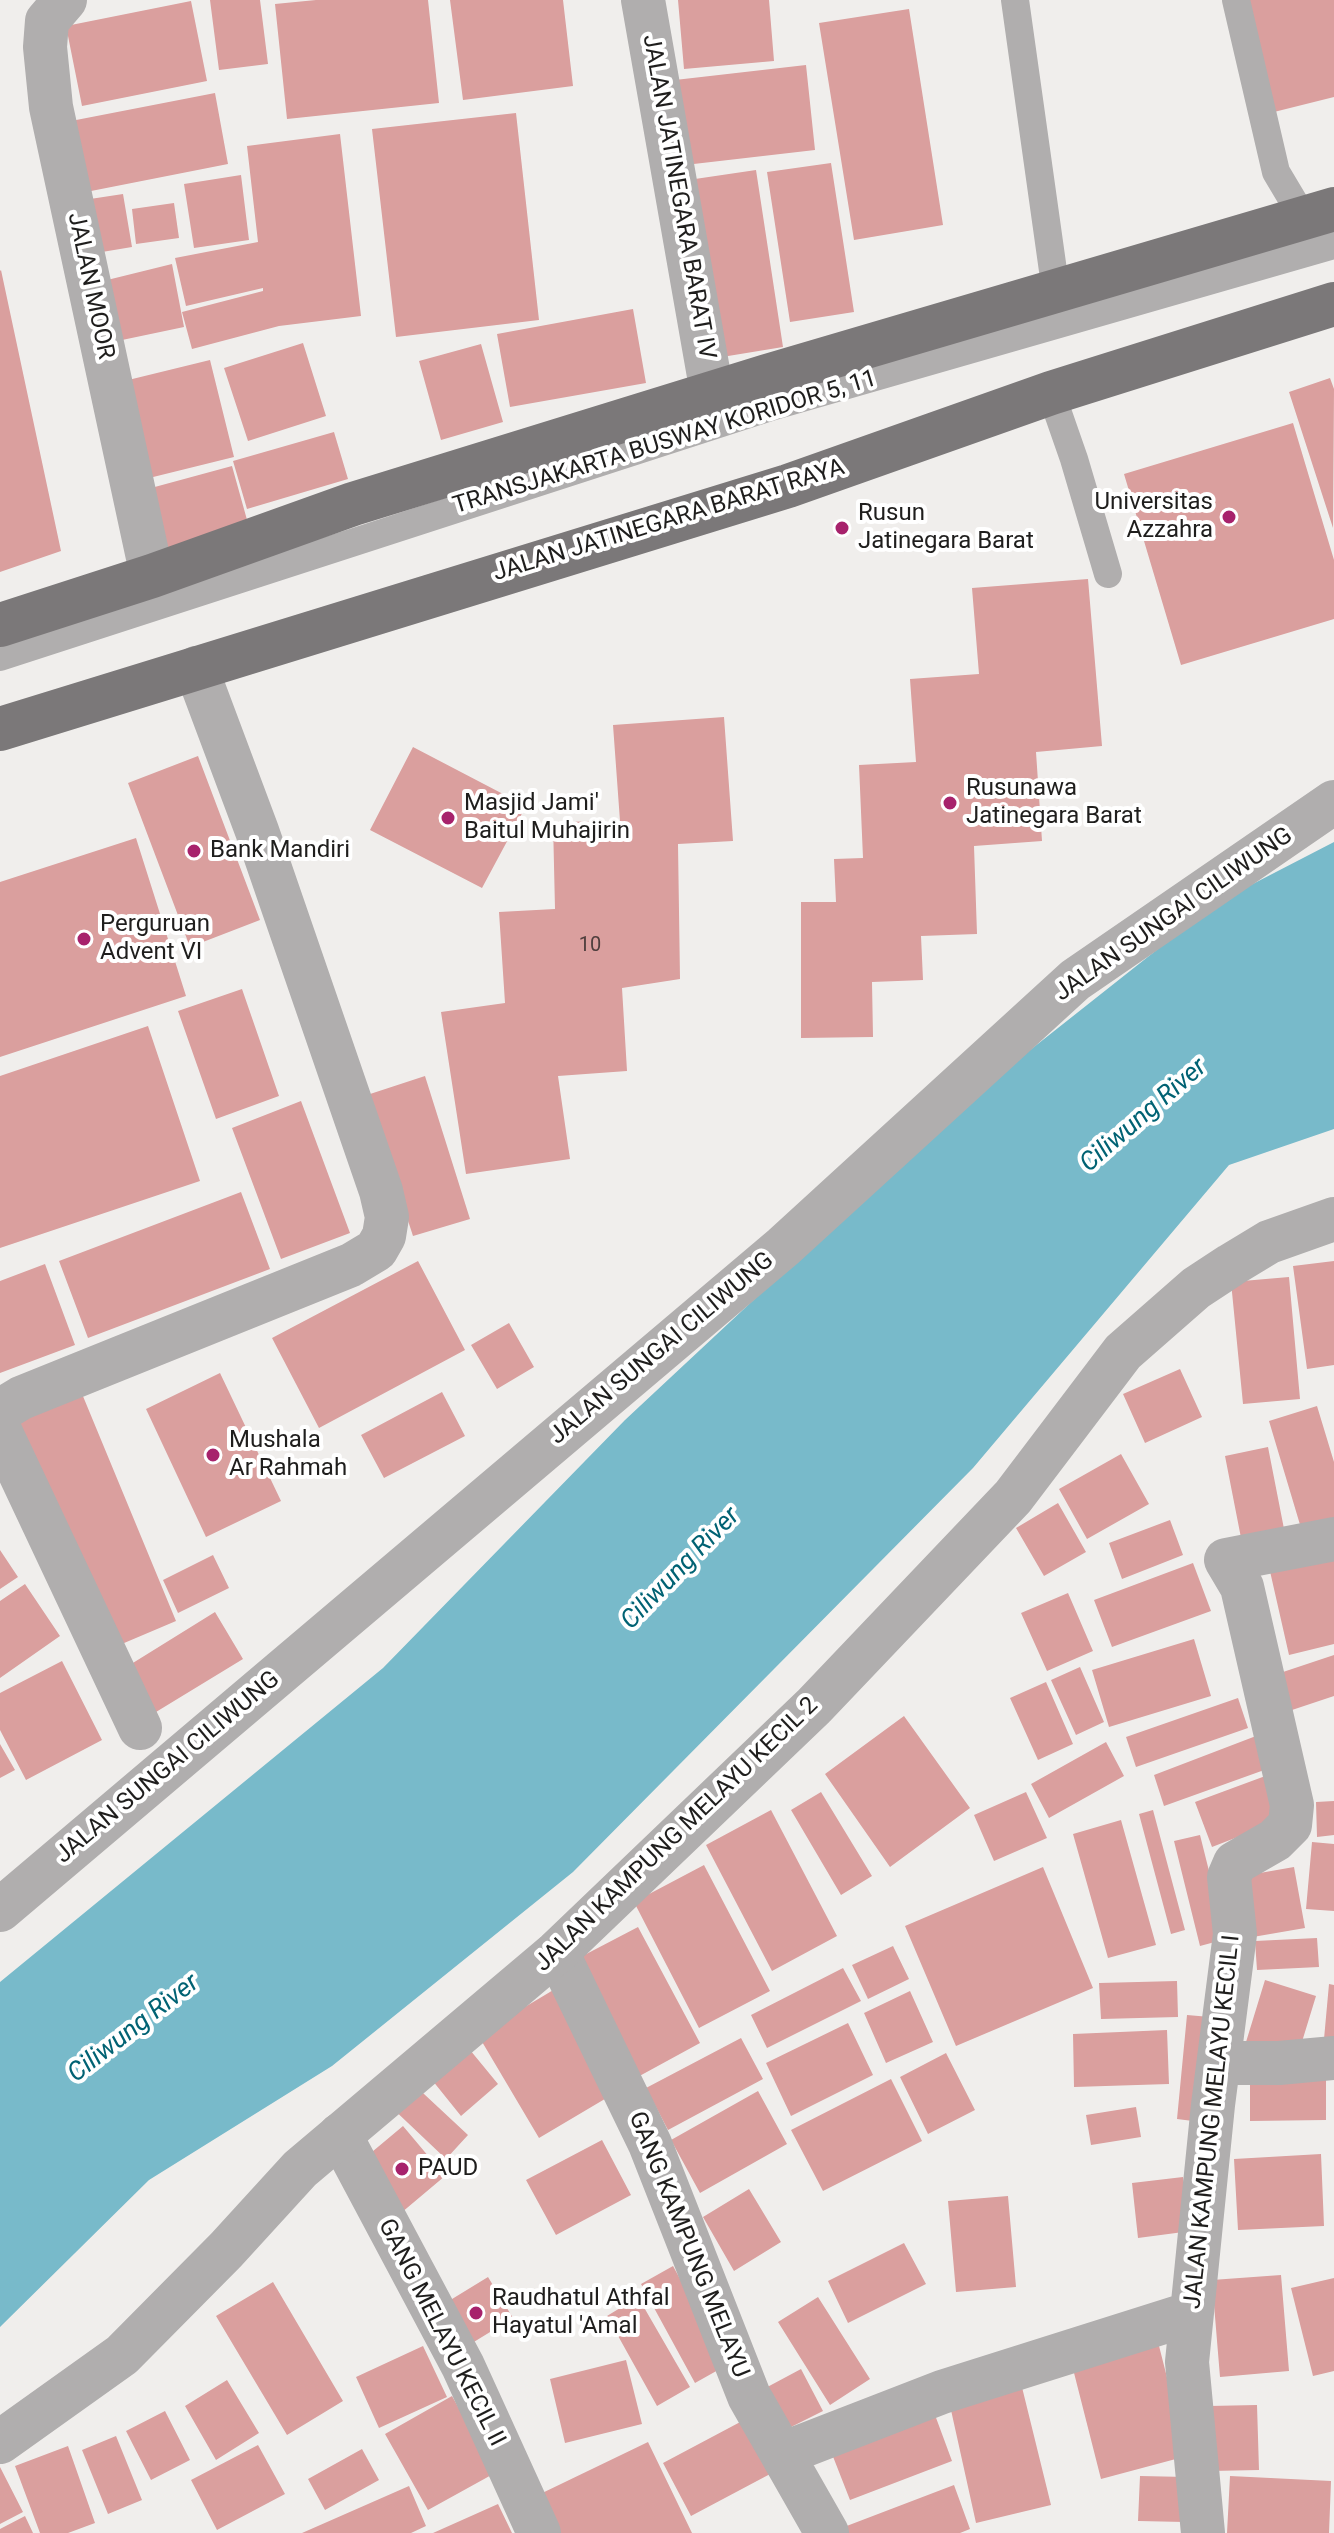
<!DOCTYPE html>
<html>
<head>
<meta charset="utf-8">
<style>
	body { margin:0 }
	canvas { display:block; background:#f0eeec }
</style>
</head>
<body>
<canvas width="1334" height="2533"></canvas>
<script>
const g = document.querySelector('canvas').getContext('2d');
g.lineJoin = 'round';
function paint(path, color) { g.fillStyle = color; g.fill(path, 'evenodd'); }
const toPath = rows => new Path2D(rows.map(r => 'M' + r).join(''));
function trace(path, color, width, dash) { g.strokeStyle = color; g.lineWidth = width; g.lineCap = dash ? 'butt' : 'round'; g.setLineDash(dash || []); g.stroke(path); }
function write(font, color, halo, rows, align = 'center') {
  g.font = font + ' Roboto,sans-serif'; g.lineWidth = 8; g.setLineDash([]); g.textBaseline = 'middle'; g.strokeStyle = halo; g.fillStyle = color; for (const [text, x, y, turn = 0] of rows) {
    g.save(); g.translate(x, y); g.rotate((+turn || 0) * Math.PI / 180); g.textAlign = isNaN(turn) ? turn : align; if (halo) g.strokeText(text, 0, 0); g.fillText(text, 0, 0); g.restore();
  }
}
paint(toPath([
	[1334,842,1334,1129,1229,1165,973,1468,573,1872,332,2066,149,2180,0,2327,0,1982,383,1668,625,1420,972,1096,1216,903]
]), '#78baca');
paint(toPath([
	[210,0,260,0,268,64,219,70],
	[316,0,428,0,439,103,287,119,275,4],
	[450,0,563,0,573,86,463,100],
	[678,0,769,0,774,61,684,69],
	[1238,0,1334,0,1334,97,1266,114],
	[191,1,207,81,82,106,66,26],
	[909,9,943,225,854,240,819,23],
	[806,65,815,150,685,165,675,80],
	[215,93,228,164,86,192,71,121],
	[516,113,539,320,396,337,372,129],
	[340,134,361,316,279,326,192,349,182,312,263,291,263,288,186,306,175,258,258,242,247,146],
	[831,163,854,312,790,322,767,172],
	[756,170,783,347,722,357,695,179],
	[241,175,249,240,194,248,184,184],
	[123,194,132,247,84,255,77,201],
	[174,203,179,238,136,244,132,209],
	[172,264,184,327,103,344,91,284],
	[1,270,61,551,0,572,0,271],
	[633,309,646,383,510,407,497,334],
	[303,343,326,416,248,441,224,368],
	[481,344,503,422,441,440,419,361],
	[210,360,234,457,141,480,116,383],
	[1330,378,1334,389,1333,528,1289,392],
	[1293,423,1334,560,1334,619,1181,665,1124,474],
	[334,432,348,479,247,509,233,461],
	[232,466,249,527,157,553,140,491],
	[1088,579,1102,746,1036,752,1042,841,974,846,977,934,921,936,923,980,872,982,873,1037,801,1038,801,902,836,902,834,859,863,858,859,765,916,762,910,679,979,674,972,588],
	[724,717,733,841,678,844,680,979,622,988,627,1071,558,1076,570,1159,466,1174,441,1012,505,1003,499,912,555,909,553,822,620,821,613,725],
	[413,747,526,806,482,888,370,830],
	[198,756,260,920,190,947,128,783],
	[136,838,186,996,0,1057,0,882],
	[242,989,279,1096,216,1119,178,1011],
	[148,1026,200,1181,0,1248,0,1076],
	[425,1076,470,1219,413,1236,367,1095],
	[301,1101,350,1233,281,1259,232,1128],
	[241,1192,270,1269,88,1338,59,1261],
	[418,1261,465,1350,319,1428,272,1338],
	[1334,1261,1334,1365,1307,1369,1293,1266],
	[45,1264,75,1345,0,1373,0,1281],
	[1289,1277,1300,1399,1243,1404,1231,1282],
	[509,1323,534,1367,497,1389,471,1345],
	[1180,1369,1202,1417,1145,1443,1123,1394],
	[220,1373,281,1501,206,1537,146,1409],
	[80,1389,176,1621,110,1649,14,1417],
	[442,1392,465,1436,384,1478,361,1435],
	[1317,1406,1334,1462,1334,1529,1304,1538,1269,1421],
	[1268,1447,1285,1534,1242,1543,1225,1456],
	[1121,1454,1149,1504,1087,1539,1059,1489],
	[1058,1503,1086,1552,1044,1576,1016,1528],
	[1170,1520,1183,1555,1122,1579,1109,1543],
	[1334,1543,1334,1644,1289,1655,1267,1558],
	[0,1550,18,1577,0,1589],
	[213,1555,229,1588,178,1613,163,1580],
	[1193,1563,1211,1611,1112,1647,1094,1600],
	[25,1584,60,1636,0,1678,0,1601],
	[1068,1593,1093,1651,1047,1671,1021,1613],
	[215,1612,243,1659,156,1712,128,1666],
	[1194,1639,1211,1696,1109,1727,1092,1670],
	[1334,1655,1334,1696,1292,1710,1280,1673],
	[62,1661,102,1740,26,1780,0,1730,0,1693],
	[1080,1667,1104,1722,1076,1735,1051,1680],
	[1046,1682,1073,1744,1038,1760,1010,1698],
	[1238,1698,1248,1728,1136,1767,1126,1737],
	[904,1716,970,1808,890,1867,825,1774],
	[1256,1736,1267,1769,1164,1806,1154,1775],
	[1106,1742,1124,1776,1049,1818,1031,1784],
	[0,1744,15,1770,0,1778],
	[1268,1775,1284,1819,1212,1847,1195,1802],
	[821,1792,872,1876,841,1895,791,1810],
	[1026,1792,1047,1838,994,1861,974,1815],
	[1334,1801,1334,1835,1317,1837,1316,1802],
	[771,1810,837,1936,772,1971,706,1845],
	[1153,1810,1185,1930,1171,1934,1139,1814],
	[1121,1820,1156,1945,1108,1958,1073,1834],
	[1200,1835,1226,1939,1200,1946,1174,1841],
	[1312,1842,1334,1844,1334,1911,1306,1909],
	[704,1865,770,1991,699,2028,634,1902],
	[1043,1867,1093,1988,956,2046,905,1926],
	[1294,1867,1305,1928,1247,1938,1237,1877],
	[638,1927,700,2043,634,2079,571,1962],
	[1317,1938,1319,1967,1257,1970,1255,1941],
	[893,1946,909,1979,868,1999,852,1965],
	[843,1968,861,2001,767,2048,751,2015],
	[1265,1980,1316,1996,1297,2058,1246,2042],
	[1177,1981,1178,2017,1101,2019,1099,1983],
	[1329,1984,1334,1985,1334,2040,1324,2039],
	[560,1986,620,2090,539,2138,478,2035],
	[910,1991,933,2042,886,2063,864,2013],
	[1187,2015,1210,2017,1201,2122,1177,2119],
	[848,2023,873,2075,791,2116,766,2063],
	[1167,2030,1169,2084,1074,2087,1073,2034],
	[741,2038,763,2079,668,2130,646,2088],
	[461,2039,498,2084,461,2116,424,2070],
	[946,2053,975,2110,928,2134,900,2077],
	[1326,2075,1326,2120,1250,2121,1250,2076],
	[891,2079,922,2141,823,2191,791,2130],
	[409,2080,468,2135,446,2159,388,2104],
	[758,2091,787,2144,700,2193,671,2140],
	[1136,2107,1141,2137,1091,2145,1086,2115],
	[403,2126,445,2176,401,2213,360,2162],
	[602,2140,631,2195,556,2235,526,2180],
	[1321,2154,1324,2226,1238,2230,1234,2159],
	[1183,2177,1191,2231,1138,2238,1132,2183],
	[749,2189,781,2242,734,2271,703,2217],
	[1008,2196,1016,2287,956,2292,948,2201],
	[904,2243,926,2284,848,2323,828,2281],
	[673,2266,727,2365,695,2383,641,2284],
	[1281,2275,1289,2371,1220,2377,1212,2280],
	[488,2277,513,2318,464,2348,439,2307],
	[1334,2278,1334,2371,1313,2376,1291,2288],
	[273,2282,343,2401,287,2435,216,2316],
	[638,2297,690,2387,657,2406,607,2316],
	[818,2297,870,2379,830,2405,778,2322],
	[1158,2342,1187,2456,1101,2479,1072,2365],
	[423,2346,447,2397,379,2428,356,2377],
	[626,2360,642,2424,565,2443,550,2379],
	[801,2369,823,2411,779,2433,758,2392],
	[1018,2371,1051,2505,976,2523,949,2401],
	[227,2380,259,2433,216,2460,185,2406],
	[452,2396,495,2473,428,2510,385,2434],
	[1257,2405,1259,2470,1211,2471,1209,2406],
	[165,2411,190,2460,151,2480,126,2431],
	[935,2415,952,2461,850,2500,832,2454],
	[744,2420,772,2473,691,2516,663,2463],
	[116,2436,142,2500,108,2514,82,2450],
	[648,2442,692,2533,553,2533,536,2496],
	[258,2445,285,2494,217,2530,191,2480],
	[68,2446,95,2523,68,2533,40,2533,15,2466],
	[362,2449,379,2480,325,2510,308,2479],
	[0,2467,23,2512,0,2524],
	[1140,2476,1187,2477,1185,2522,1138,2521],
	[1230,2476,1331,2481,1329,2533,1227,2533],
	[954,2485,970,2529,960,2533,847,2533,844,2527],
	[409,2486,426,2526,411,2533,302,2533],
	[498,2504,512,2533,433,2533],
	[25,2516,33,2533,0,2533,0,2529]
]), '#da9f9e');
trace(toPath([
	[1015,0,1056,292],
	[1236,0,1276,172,1304,219],
	[1051,393,1074,459,1108,574],
	[0,657,774,406,1334,245]
]), '#b0aeae', 28);
trace(toPath([
	[65,0,47,21,45,47,51,107,152,576],
	[0,1417,3,1409,21,1398,351,1265,376,1250,384,1236,387,1217,381,1191,257,831,196,668],
	[0,1431,140,1728],
	[557,1952,650,2144,749,2396,827,2533],
	[1219,2063,1279,2063,1334,2058],
	[340,2135,463,2366,539,2533],
	[782,2454,942,2392,1192,2313],
	[1203,2533,1187,2362,1213,2105,1235,1934,1229,1877,1235,1863,1275,1840,1290,1825,1292,1805,1242,1587,1226,1560,1334,1539]
]), '#b0aeae', 44);
trace(toPath([
	[643,0,712,393],
	[0,1910,783,1247,1075,980,1334,802],
	[0,2442,122,2355,226,2250,300,2169,557,1952,814,1706,1013,1497,1123,1352,1196,1288,1231,1265,1269,1242,1334,1219]
]), '#b0aeae', 44);
trace(toPath([
	[0,625,152,576,353,504,767,376,1334,209],
	[0,729,788,486,1051,393,1334,304]
]), '#7b7879', 44);
for (const [x, y, r, color] of [
	[1229,517,8,"#a7226c"],
	[842,528,8,"#a7226c"],
	[950,803,8,"#a7226c"],
	[448,818,8,"#a7226c"],
	[194,851,8,"#a7226c"],
	[84,939,8,"#a7226c"],
	[213,1455,8,"#a7226c"],
	[402,2169,8,"#a7226c"],
	[476,2313,8,"#a7226c"]
]) { const dot = new Path2D(); dot.arc(x, y, r, 0, 2 * Math.PI); g.fillStyle = color; g.fill(dot); trace(dot, '#fff', 3); }
write('20px', '#4e3e3d', null, [
	["10",590,946]
]);
write('24px', '#1f1e1d', '#fff', [
	["JALAN JATINEGARA BARAT IV",678,197,80],
	["JALAN MOOR",90,286,78],
	["TRANSJAKARTA BUSWAY KORIDOR 5, 11",665,443,-17],
	["JALAN JATINEGARA BARAT RAYA",669,521,-17],
	["JALAN SUNGAI CILIWUNG",1174,915,-35],
	["JALAN SUNGAI CILIWUNG",662,1349,-40],
	["JALAN SUNGAI CILIWUNG",168,1768,-40],
	["JALAN KAMPUNG MELAYU KECIL 2",677,1835,-44],
	["JALAN KAMPUNG MELAYU KECIL I",1213,2122,-84],
	["GANG KAMPUNG MELAYU",688,2245,68],
	["GANG MELAYU KECIL II",441,2333,63]
]);
write('24px', '#1f1e1d', '#fff', [
	["Universitas",1213,503,"right"],
	["Azzahra",1213,531,"right"],
	["Rusun",858,514],
	["Jatinegara Barat",858,542],
	["Rusunawa",966,789],
	["Jatinegara Barat",966,817],
	["Masjid Jami'",464,804],
	["Baitul Muhajirin",464,832],
	["Bank Mandiri",210,851],
	["Perguruan",100,925],
	["Advent VI",100,953],
	["Mushala",229,1441],
	["Ar Rahmah",229,1469],
	["PAUD",418,2169],
	["Raudhatul Athfal",492,2299],
	["Hayatul 'Amal",492,2327]
], 'left');
write('italic 26px', '#006273', '#fff', [
	["Ciliwung River",1144,1116,-41],
	["Ciliwung River",681,1569,-46],
	["Ciliwung River",134,2029,-38]
]);
</script>
</body>
</html>
